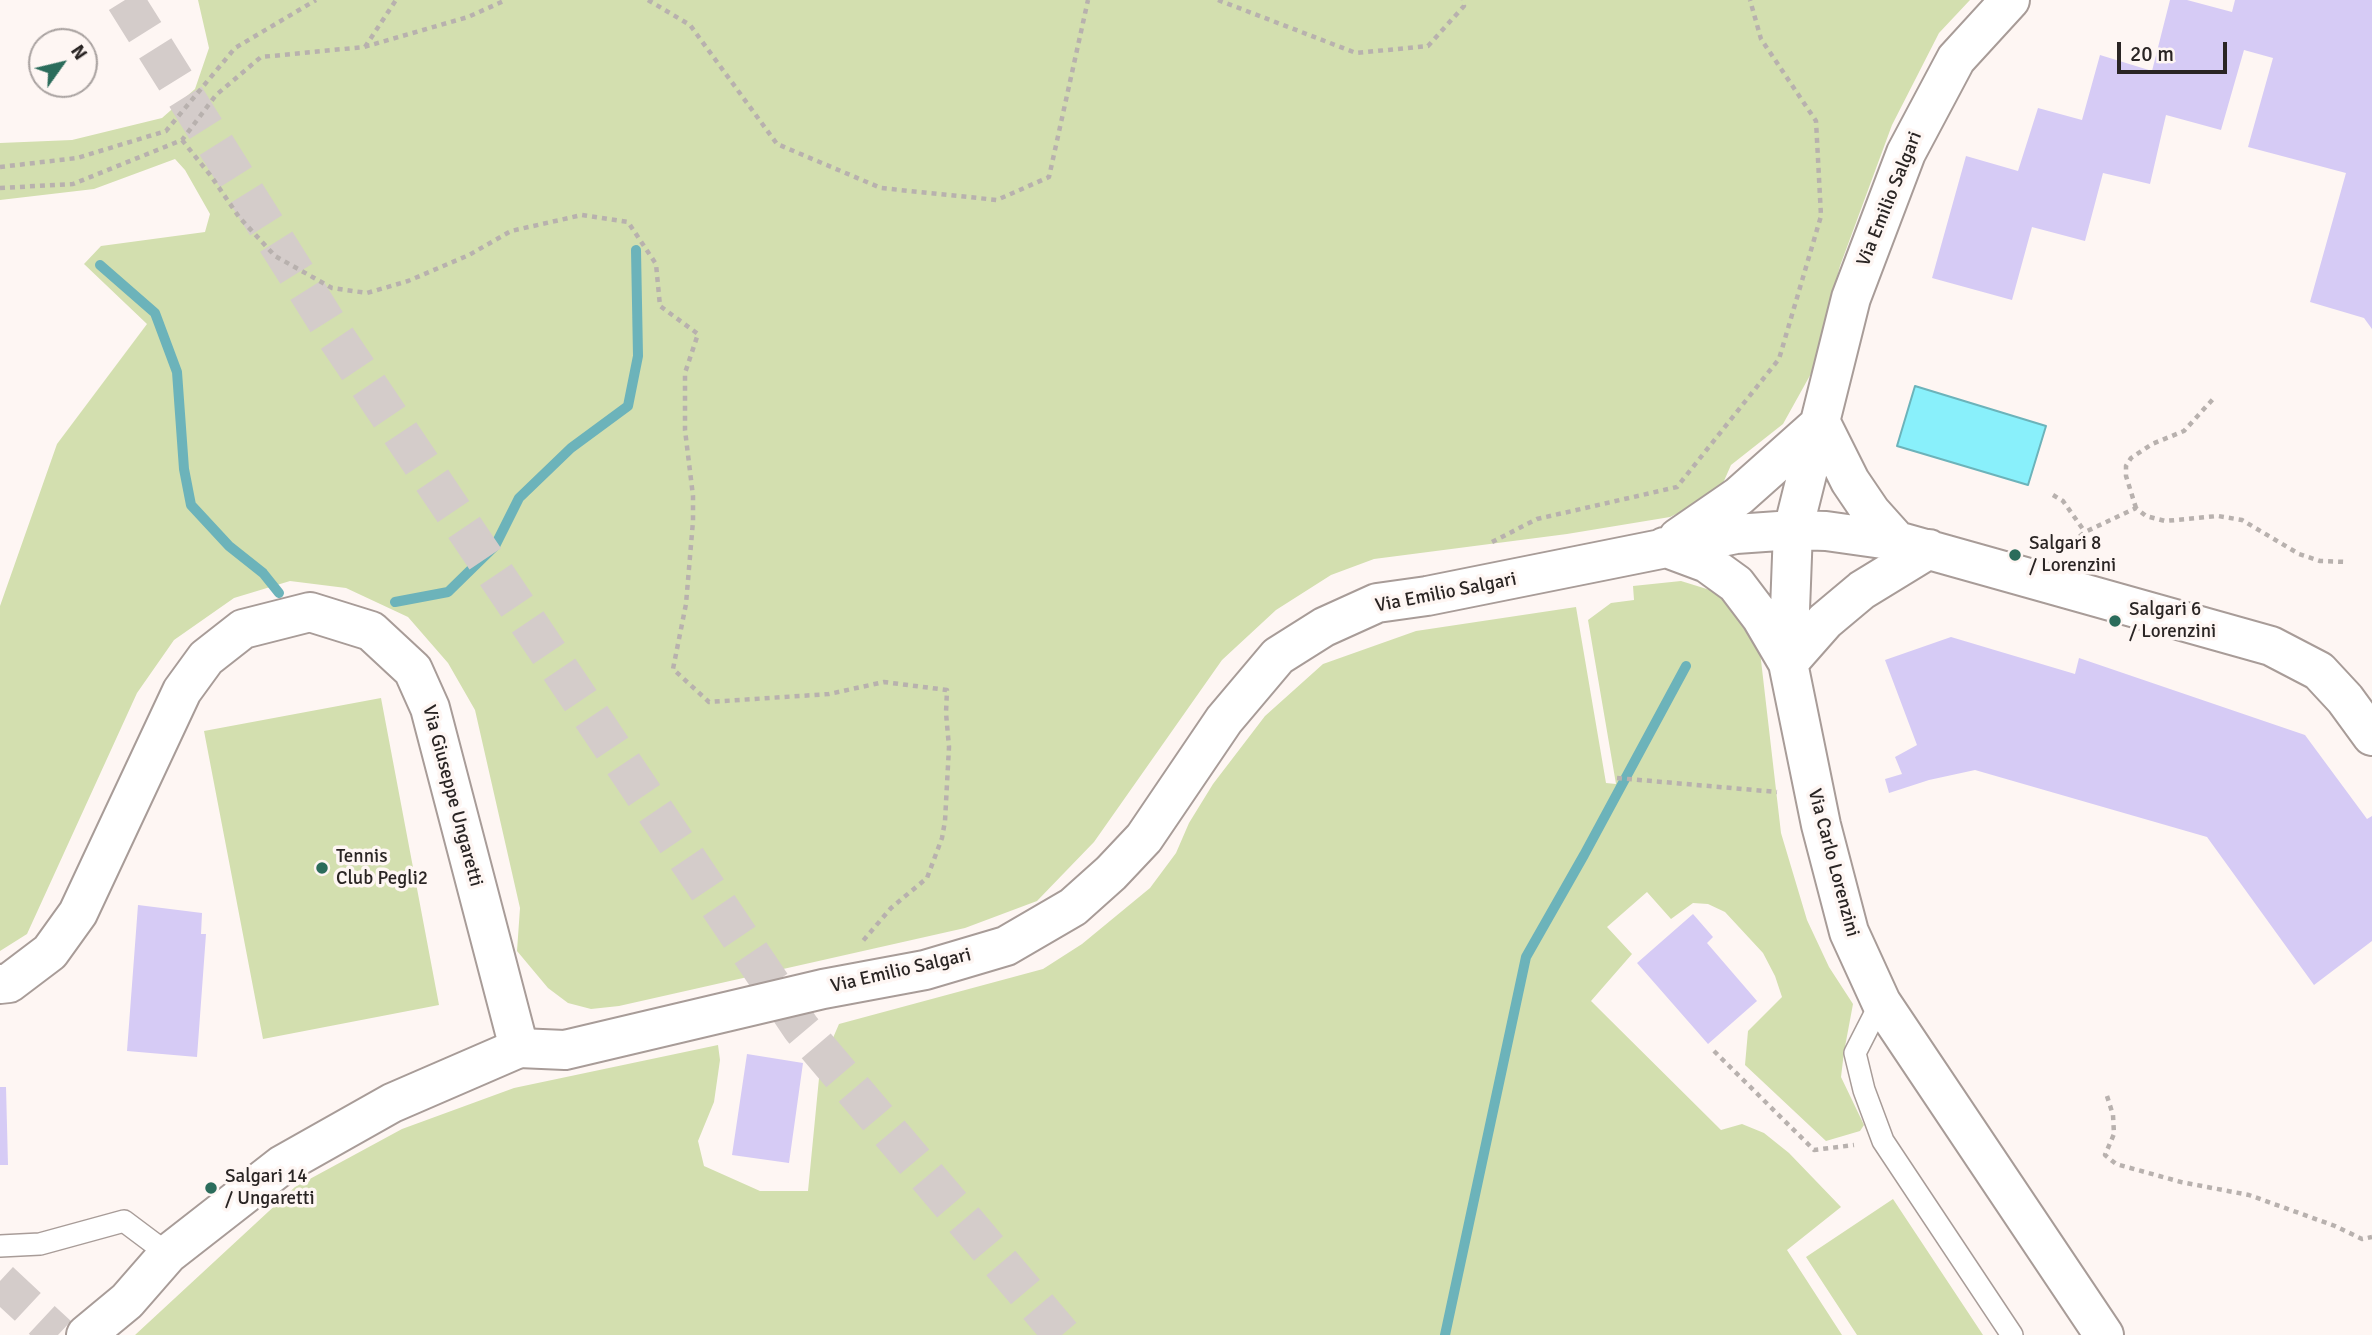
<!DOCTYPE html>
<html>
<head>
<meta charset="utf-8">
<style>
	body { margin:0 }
	#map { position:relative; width:2372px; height:1335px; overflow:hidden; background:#fef6f3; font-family:Signika,sans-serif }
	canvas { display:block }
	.north { position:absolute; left:28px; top:28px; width:70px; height:70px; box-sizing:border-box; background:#fef6f3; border:2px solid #a9a2a0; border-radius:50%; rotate:56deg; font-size:19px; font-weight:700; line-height:28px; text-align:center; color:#2a2524 }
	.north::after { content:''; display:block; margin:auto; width:24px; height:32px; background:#2b6c5b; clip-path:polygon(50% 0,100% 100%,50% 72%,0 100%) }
	.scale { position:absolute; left:2117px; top:42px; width:110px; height:32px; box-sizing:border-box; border:4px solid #2a2524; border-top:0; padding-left:9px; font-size:21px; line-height:24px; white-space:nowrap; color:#2a2524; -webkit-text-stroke:5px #fef6f3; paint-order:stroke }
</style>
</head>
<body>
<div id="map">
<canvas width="2372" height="1335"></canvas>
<div class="north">N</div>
<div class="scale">20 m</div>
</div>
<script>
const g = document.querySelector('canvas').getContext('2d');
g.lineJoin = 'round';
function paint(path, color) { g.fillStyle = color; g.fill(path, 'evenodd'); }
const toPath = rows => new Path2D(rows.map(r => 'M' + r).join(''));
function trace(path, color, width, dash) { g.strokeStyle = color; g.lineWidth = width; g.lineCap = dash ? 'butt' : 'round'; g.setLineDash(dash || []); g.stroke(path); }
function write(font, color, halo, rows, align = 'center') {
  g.font = font + ' Signika,sans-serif'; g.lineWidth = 7; g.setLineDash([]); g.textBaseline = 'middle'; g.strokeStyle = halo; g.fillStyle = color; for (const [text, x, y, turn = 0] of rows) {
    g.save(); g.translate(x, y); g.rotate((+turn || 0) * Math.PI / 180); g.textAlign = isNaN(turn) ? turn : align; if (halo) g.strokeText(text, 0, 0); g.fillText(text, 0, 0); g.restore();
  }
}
paint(toPath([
	[198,0,1970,0,1939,33,1892,125,1840,266,1813,370,1783,424,1731,465,1720,490,1703,501,1670,517,1567,534,1374,559,1331,575,1276,610,1222,660,1094,842,1037,901,965,928,619,1006,591,1009,568,1003,548,988,517,951,520,908,475,710,448,663,408,617,346,588,290,581,234,598,174,640,137,693,27,934,0,951,0,606,57,444,147,324,84,264,101,246,205,232,210,214,185,170,175,159,94,189,0,200,0,143,72,140,162,118,195,89,209,48],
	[1681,581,1710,590,1727,602,1759,643,1781,833,1807,920,1829,967,1853,1004,1844,1052,1841,1077,1864,1125,1860,1131,1826,1141,1745,1065,1748,1031,1782,997,1775,976,1763,953,1725,912,1708,904,1693,903,1671,919,1647,892,1607,927,1632,954,1591,1001,1721,1130,1742,1124,1764,1133,1789,1153,1841,1207,1787,1250,1842,1335,135,1335,295,1187,402,1129,514,1088,718,1045,720,1060,714,1102,698,1141,704,1166,760,1191,808,1191,820,1068,839,1024,1043,969,1082,944,1150,888,1176,853,1189,823,1213,784,1265,716,1323,664,1416,631,1576,607,1606,783,1616,784,1588,620,1611,603,1634,600,1633,586],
	[381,698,439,1005,263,1039,204,731],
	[1893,1199,1983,1335,1857,1335,1806,1257]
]), '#d3dfaf');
const water = toPath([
	[1915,386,2046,426,2028,485,1897,446,1915,386]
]);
paint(water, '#89f0fb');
trace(water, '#6cb3ba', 2);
trace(toPath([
	[100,265,155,313,177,372,184,469,191,505,229,546,263,573,279,593],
	[395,602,448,592,495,546,519,498,571,448,628,406,638,356,636,250],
	[1445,1335,1526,957,1584,855,1686,666]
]), '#6cb3ba', 10);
paint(toPath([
	[2170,0,2187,0,2232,12,2235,0,2372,0,2372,329,2364,318,2310,302,2346,173,2248,147,2273,58,2244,50,2221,130,2166,115,2150,184,2103,173,2085,241,2032,227,2012,300,1932,278,1966,156,2018,171,2038,108,2082,120,2100,55,2152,71],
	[1951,637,2075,674,2079,658,2305,735,2367,819,2372,816,2372,941,2314,985,2207,837,1975,770,1929,780,1889,793,1885,779,1902,774,1895,757,1917,745,1885,660],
	[138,905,202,913,201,934,206,934,197,1057,127,1051],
	[1693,914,1713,937,1707,943,1757,1001,1708,1044,1637,963],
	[747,1054,803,1063,789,1163,732,1155],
	[0,1087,6,1087,8,1165,0,1165]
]), '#d6cbf5');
trace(toPath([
	[125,0,336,337,801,1028,1062,1335],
	[0,1281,58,1335]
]), '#d4ccca', 38, [38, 19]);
const service = toPath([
	[1881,1002,1855,1053,1864,1090,1883,1141,2012,1335],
	[0,1246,40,1244,124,1221,168,1254]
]);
const minor = toPath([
	[2010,0,1956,59,1906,153,1851,298,1793,530,1788,663,1821,825,1849,932,1881,1002,2104,1335],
	[1821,423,1850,481,1871,512,1897,541],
	[1678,538,1739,496,1821,423],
	[1664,547,1707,563,1736,584,1761,617,1788,663],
	[1788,663,1825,621,1862,590,1929,549],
	[519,1048,565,1050,823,989,925,970,1006,946,1073,907,1111,873,1144,838,1224,720,1278,656,1324,627,1377,603,1427,596,1736,534,1793,530,1826,531,1897,541,2271,646,2319,671,2345,699,2372,736]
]);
const tertiary = toPath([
	[0,984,9,983,50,952,78,913,182,691,206,658,243,629,310,612,371,631,413,670,430,708,519,1048,392,1103,282,1165,168,1254,127,1301,86,1335]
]);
trace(service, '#a89c98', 24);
trace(minor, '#a89c98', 42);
trace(tertiary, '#a89c98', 42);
trace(toPath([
	[648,0,690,25,777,144,881,188,997,200,1049,177,1088,0],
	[1218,0,1356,53,1428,46,1464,6,1463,0],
	[365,47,396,0],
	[182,140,211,176,239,217,275,256,332,288,367,293,408,281,469,255,511,231,582,215,628,222,656,264,660,306,698,334,685,373,685,430,693,496,693,521,686,604,673,669,709,702,829,694,884,682,947,690,946,713,949,747,945,821,942,838,927,878,891,908,862,942],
	[0,167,77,158,166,131,235,48,316,0],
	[0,188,73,184,182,140,216,95,261,57,364,47,468,17,506,0],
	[2053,495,2063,501,2085,532],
	[2136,508,2126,476,2126,466,2131,458,2152,444,2184,431,2213,399],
	[1492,542,1537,519,1677,487,1779,359,1821,216,1816,121,1761,39,1750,0],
	[2064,549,2085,532,2136,508,2146,516,2165,521,2218,516,2242,520,2299,554,2320,561,2348,562],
	[1617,778,1777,792],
	[1714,1051,1814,1150,1854,1145],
	[2107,1096,2113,1115,2114,1134,2105,1155,2116,1164,2181,1182,2249,1195,2335,1226,2362,1239,2372,1237]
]), '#b8b1ae', 4.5, [5, 5]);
trace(service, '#fff', 21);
trace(minor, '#fff', 38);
trace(tertiary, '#fff', 38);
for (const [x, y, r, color] of [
	[2015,555,7,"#2b6c5b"],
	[2115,621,7,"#2b6c5b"],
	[322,868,7,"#2b6c5b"],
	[211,1188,7,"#2b6c5b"]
]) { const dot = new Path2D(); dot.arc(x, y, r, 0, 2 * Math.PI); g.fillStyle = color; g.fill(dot); trace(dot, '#fef6f3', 2.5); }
write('19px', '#2a2524', '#fef6f3', [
	["Via Emilio Salgari",1890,199,-68],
	["Via Emilio Salgari",1446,593,-11],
	["Via Giuseppe Ungaretti",452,796,75],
	["Via Carlo Lorenzini",1833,863,75],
	["Via Emilio Salgari",901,971,-13]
]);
write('19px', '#2a2524', '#fef6f3', [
	["Salgari 8",2029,544],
	["/ Lorenzini",2029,566],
	["Salgari 6",2129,610],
	["/ Lorenzini",2129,632],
	["Tennis",336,857],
	["Club Pegli2",336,879],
	["Salgari 14",225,1177],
	["/ Ungaretti",225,1199]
], 'left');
</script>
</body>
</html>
